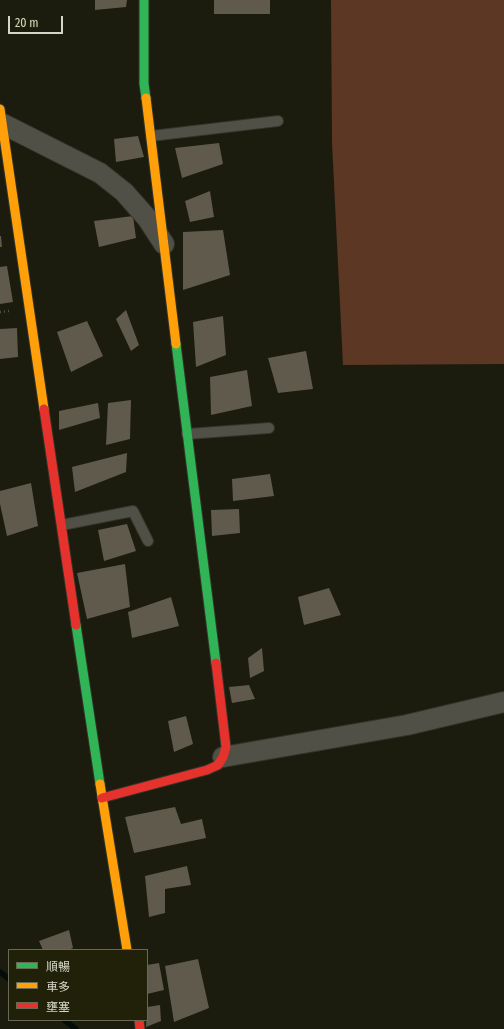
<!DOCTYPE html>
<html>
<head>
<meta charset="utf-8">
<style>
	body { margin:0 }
	#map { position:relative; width:504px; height:1029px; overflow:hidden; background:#1b1b0e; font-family:"Fira Sans Condensed","Noto Sans TC",sans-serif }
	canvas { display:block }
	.legend { position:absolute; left:8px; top:949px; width:140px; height:72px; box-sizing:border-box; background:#202108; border:1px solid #686954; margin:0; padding:5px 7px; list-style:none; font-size:12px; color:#d4d6c7 }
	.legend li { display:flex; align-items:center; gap:8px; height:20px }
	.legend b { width:20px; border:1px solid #686954 }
	.scale { position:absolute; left:8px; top:16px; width:55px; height:18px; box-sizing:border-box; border:2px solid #d4d6c7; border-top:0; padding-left:5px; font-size:12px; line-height:14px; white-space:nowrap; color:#d4d6c7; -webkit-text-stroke:3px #202108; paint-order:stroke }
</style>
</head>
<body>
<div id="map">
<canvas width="504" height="1029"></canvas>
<ul class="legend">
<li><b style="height:5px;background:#30b455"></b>順暢</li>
<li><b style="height:5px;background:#ff9f0a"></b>車多</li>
<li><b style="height:5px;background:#e5322d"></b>壅塞</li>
</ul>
<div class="scale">20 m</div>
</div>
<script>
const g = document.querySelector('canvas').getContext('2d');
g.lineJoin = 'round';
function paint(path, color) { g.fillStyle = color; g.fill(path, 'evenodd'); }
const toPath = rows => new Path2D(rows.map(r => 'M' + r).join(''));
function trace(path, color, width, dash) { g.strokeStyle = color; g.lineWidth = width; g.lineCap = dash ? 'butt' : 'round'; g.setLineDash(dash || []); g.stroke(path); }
paint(toPath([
	[331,0,504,0,504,364,343,365,332,143]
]), '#5b3724');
trace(toPath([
	[0,972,9,979],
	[64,1020,76,1029]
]), '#020c09', 5.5);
paint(toPath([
	[95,0,127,0,126,7,95,10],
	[214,0,270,0,270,14,214,14],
	[138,136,144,157,116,162,114,139],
	[219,143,223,164,182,178,175,148],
	[210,191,214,217,190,222,185,201],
	[133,216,136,238,99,247,94,221],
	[223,230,230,275,183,290,183,232],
	[0,236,1,236,2,247,0,247],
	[7,266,13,302,0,304,0,267],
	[126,310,139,345,131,351,116,319],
	[223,316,226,355,196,367,193,322],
	[87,321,103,356,71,372,57,332],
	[17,328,18,357,0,359,0,329],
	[306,351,313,389,278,393,268,358],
	[247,370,252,406,211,415,210,377],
	[131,400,130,439,106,445,108,403],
	[98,403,100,418,59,430,59,411],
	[127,453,126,472,75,492,72,467],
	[270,474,274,496,233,501,232,479],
	[31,483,38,526,7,536,0,504,0,491],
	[239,509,240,533,212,536,211,510],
	[127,524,136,551,104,561,98,530],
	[125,564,130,607,87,619,77,573],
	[329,588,341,615,304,625,298,597],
	[171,597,179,626,132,638,128,612],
	[262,648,264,671,250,678,248,658],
	[249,685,255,699,232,703,229,687],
	[186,716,193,744,174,752,168,721],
	[175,807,181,824,202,819,206,838,134,853,125,817],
	[187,866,191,885,165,889,165,913,149,917,145,876],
	[69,930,73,948,68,950,43,950,39,941],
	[198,959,209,1008,174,1022,165,966],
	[159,963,164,990,147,994,147,965],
	[160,1005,161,1021,146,1027,147,1007]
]), '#5f5a4c');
const lane = toPath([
	[151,136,278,121],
	[187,434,269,428],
	[62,525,133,511,148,541]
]);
const street = toPath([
	[3,124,100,173,124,192,147,218,164,244],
	[223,757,407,725,504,702]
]);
const fast = toPath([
	[144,0,144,84,146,98],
	[176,344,216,663],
	[76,625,100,784]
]);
const slow = toPath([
	[146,98,176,344],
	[0,109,44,409],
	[100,784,127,950]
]);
const jam = toPath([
	[44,409,76,625],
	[102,798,207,770,218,765,223,757,226,747,216,663],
	[139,1020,140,1029]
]);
trace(lane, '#33342a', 12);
trace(street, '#33342a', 22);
trace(fast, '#33342a', 11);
trace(slow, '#33342a', 11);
trace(jam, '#33342a', 11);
trace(toPath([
	[0,312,9,311]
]), '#525249', 2.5, [1, 3]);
trace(lane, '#505046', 10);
trace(street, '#505046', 20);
trace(fast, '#30b455', 9);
trace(slow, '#ff9f0a', 9);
trace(jam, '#e5322d', 9);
</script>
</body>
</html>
